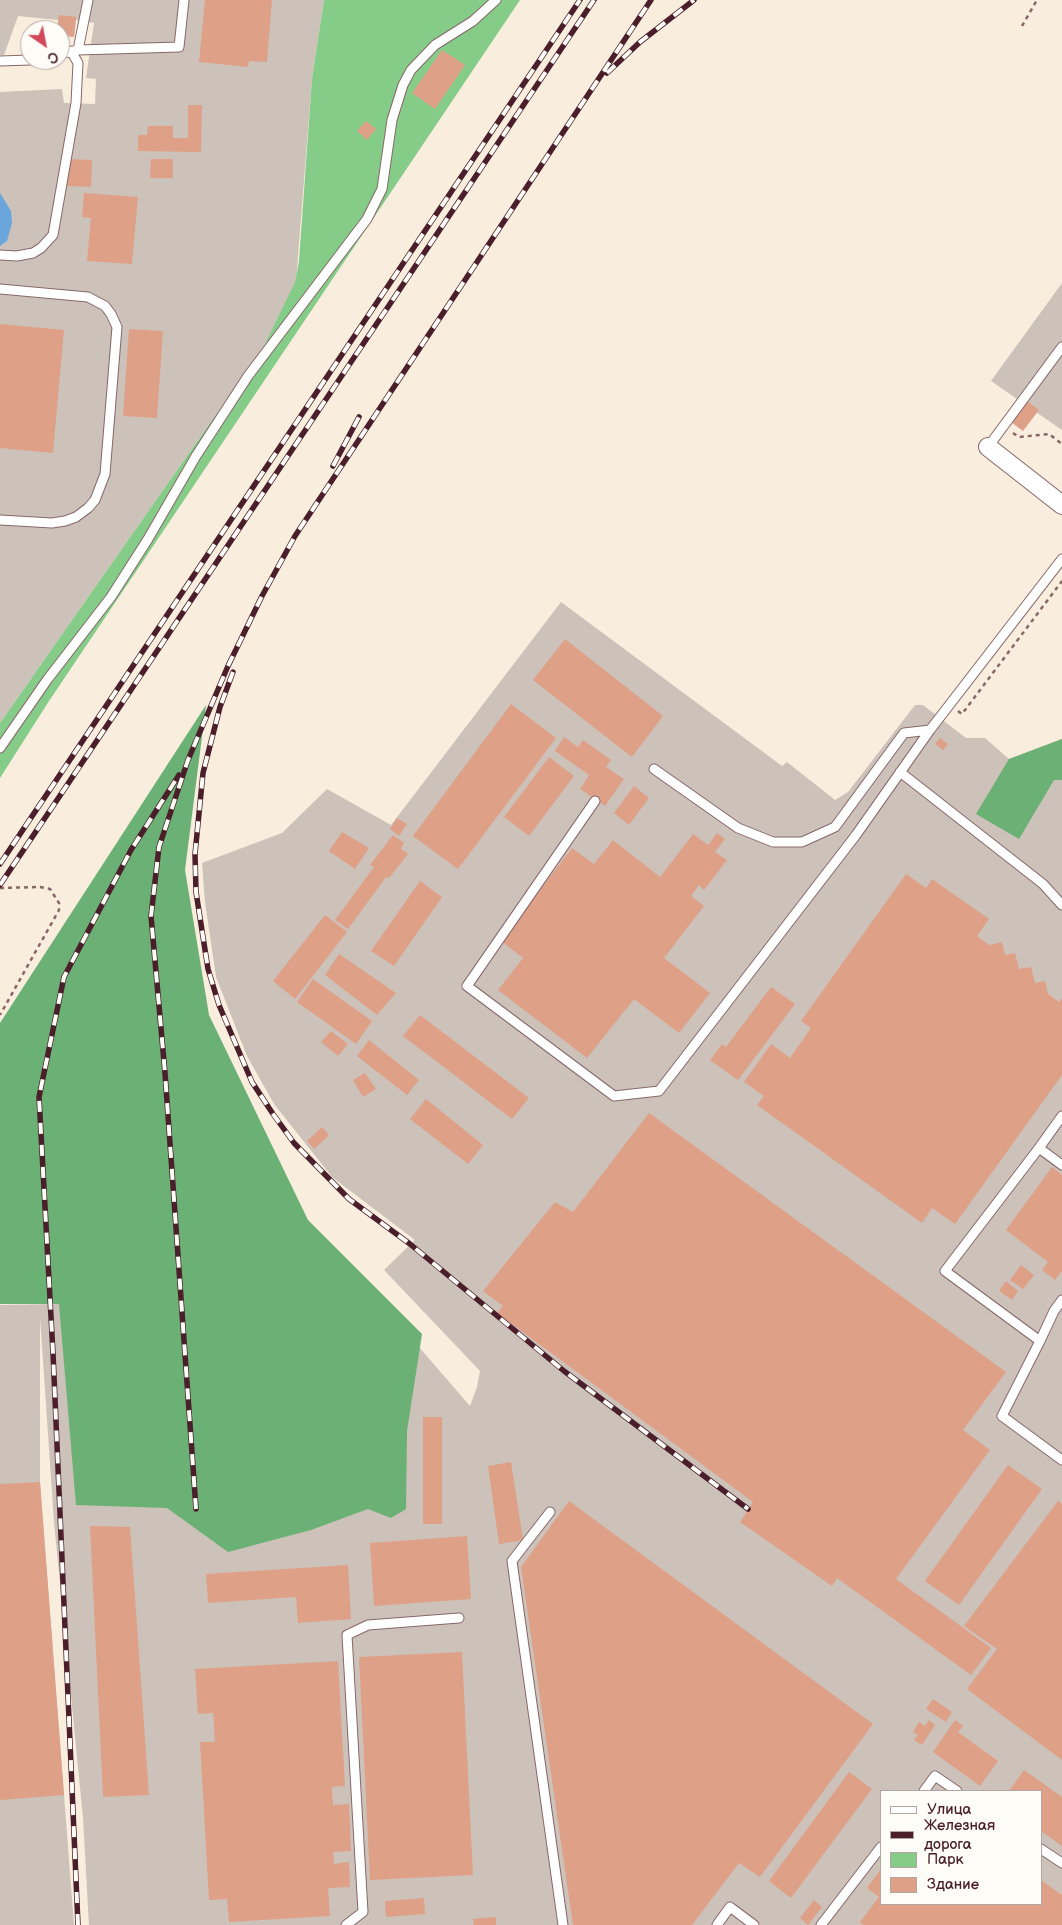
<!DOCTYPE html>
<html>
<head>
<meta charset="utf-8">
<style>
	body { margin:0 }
	#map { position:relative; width:1062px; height:1925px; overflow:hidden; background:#f9eddd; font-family:"Balsamiq Sans",sans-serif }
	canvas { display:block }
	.legend { position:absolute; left:880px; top:1790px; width:162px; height:115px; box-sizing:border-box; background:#fdfcf7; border:1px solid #b5a4a5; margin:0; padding:6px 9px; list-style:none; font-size:15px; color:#4a1f2b }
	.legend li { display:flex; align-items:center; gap:10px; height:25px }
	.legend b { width:25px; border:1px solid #b5a4a5 }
	.north { position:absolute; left:20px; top:20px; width:50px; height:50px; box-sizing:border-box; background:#fdfcf7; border:1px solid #b5a4a5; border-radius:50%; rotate:147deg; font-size:14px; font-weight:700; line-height:20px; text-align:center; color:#4a1f2b }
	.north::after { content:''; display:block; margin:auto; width:18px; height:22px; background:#d1495b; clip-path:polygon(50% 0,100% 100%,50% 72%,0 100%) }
</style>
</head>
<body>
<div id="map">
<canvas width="1062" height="1925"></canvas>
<ul class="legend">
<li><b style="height:6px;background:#fff"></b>Улица</li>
<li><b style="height:6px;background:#4a1f2b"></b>Железная дорога</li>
<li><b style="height:14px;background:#84cc88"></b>Парк</li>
<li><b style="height:14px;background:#dfa088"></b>Здание</li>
</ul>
<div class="north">С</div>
</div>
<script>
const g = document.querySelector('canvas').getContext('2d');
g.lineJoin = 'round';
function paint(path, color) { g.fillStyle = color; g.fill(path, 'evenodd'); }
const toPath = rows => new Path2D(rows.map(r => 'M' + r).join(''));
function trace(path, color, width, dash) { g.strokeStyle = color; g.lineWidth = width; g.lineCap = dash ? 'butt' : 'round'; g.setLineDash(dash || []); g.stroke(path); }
paint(toPath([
	[0,0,324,0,312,79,296,281,264,346,0,723,0,92,62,89,64,103,95,104,96,79,86,78,94,23,76,20,74,37,60,35,58,20,18,16,4,55,0,55],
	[1062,283,1062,430,991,381],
	[561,602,782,766,787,762,835,800,848,792,915,705,923,705,966,738,985,738,1009,759,1062,739,1062,1925,89,1925,83,1818,54,1522,40,1317,40,1482,74,1925,0,1925,0,1305,59,1304,348,1265,470,1406,477,1387,480,1371,384,1270,415,1240,332,1177,274,1104,247,1056,216,977,205,902,202,863,282,833,327,789,391,825],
	[881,1791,1041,1791,1041,1904,881,1904]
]), '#ccc2b9');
paint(toPath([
	[324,0,520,0,49,701,0,778,0,723,264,346,295,282,299,261,312,79]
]), '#84cc88');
paint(toPath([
	[206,705,185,870,209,1015,308,1220,422,1334,407,1431,406,1509,391,1518,368,1509,311,1530,228,1552,167,1508,76,1505,59,1304,0,1304,0,1023],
	[1062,739,1062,780,1054,780,1019,839,976,814,1009,759]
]), '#6bb074');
paint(toPath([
	[0,193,11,211,12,223,7,241,0,246]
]), '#6aa6db');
paint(toPath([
	[205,0,272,0,267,62,249,61,248,67,199,62],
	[59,15,76,17,74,37,60,35,60,30,57,30],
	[442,50,465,65,435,109,412,93],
	[188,105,202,105,201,152,138,151,138,135,147,135,148,126,173,126,173,138,188,138],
	[366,121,376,129,367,140,357,131],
	[68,159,92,160,91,187,67,186],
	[151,159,173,159,173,178,150,178],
	[84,193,138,197,132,264,87,261,91,218,82,217],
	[0,324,64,330,53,453,0,448],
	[129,329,163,331,157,418,123,416],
	[1027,401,1039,410,1023,431,1011,422],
	[565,639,663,716,632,757,533,680],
	[511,704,556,738,458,869,413,836],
	[564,737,578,747,583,740,611,760,606,767,624,779,605,806,580,789,589,775,555,751],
	[940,738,948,744,943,750,935,744],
	[549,757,574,776,529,836,504,817],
	[634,786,649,798,629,825,614,813],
	[397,818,407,824,399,836,390,829],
	[342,832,369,848,355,869,329,851],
	[717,833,725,839,715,852,727,860,704,890,699,885,691,896,704,906,664,958,710,993,679,1033,634,999,587,1058,498,990,523,958,501,941,572,848,594,864,613,840,660,877,693,834,708,845],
	[393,835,404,843,401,849,408,854,389,878,386,877,348,929,335,920,374,867,370,865],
	[906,874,926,888,932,879,989,919,977,936,989,945,1002,942,1005,955,1015,953,1019,969,1031,967,1035,983,1045,981,1048,994,1059,1002,1062,998,1062,1075,955,1224,932,1208,922,1223,757,1105,764,1096,744,1082,771,1044,790,1058,811,1028,801,1021],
	[420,881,442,897,394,966,371,951],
	[325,915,347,932,295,999,273,981],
	[339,954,396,993,377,1015,325,975],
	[313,979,372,1021,356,1044,297,1002],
	[771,987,795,1004,738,1080,710,1060,722,1044,726,1047],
	[420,1015,529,1098,512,1119,403,1036],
	[331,1031,348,1044,338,1056,321,1042],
	[369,1040,419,1080,407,1095,357,1056],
	[365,1073,376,1089,363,1097,353,1080],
	[426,1099,483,1145,468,1164,410,1119],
	[649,1113,1006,1372,963,1430,990,1450,896,1579,991,1648,971,1675,837,1578,832,1586,740,1522,753,1502,497,1313,503,1306,483,1291,555,1202,573,1212],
	[322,1127,329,1135,314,1149,307,1141],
	[1052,1167,1062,1175,1062,1271,1055,1280,1042,1270,1048,1262,1006,1230],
	[1021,1265,1034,1275,1023,1289,1010,1280],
	[1006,1281,1018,1291,1012,1300,999,1291],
	[423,1417,442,1417,442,1524,423,1524],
	[511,1462,523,1540,499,1544,488,1466],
	[1008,1465,1042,1489,959,1605,925,1581],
	[40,1482,64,1795,0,1800,0,1484],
	[569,1501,873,1724,760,1877,739,1863,692,1925,573,1925,521,1567],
	[1058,1501,1062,1504,1062,1760,967,1689,997,1649,964,1626],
	[90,1526,130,1527,149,1795,103,1797],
	[467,1536,471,1599,374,1606,370,1543],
	[348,1565,351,1619,298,1623,296,1597,208,1603,206,1574],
	[462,1652,473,1875,370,1880,359,1657],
	[338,1661,345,1786,332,1787,333,1805,349,1804,351,1851,333,1852,334,1864,349,1862,350,1887,328,1888,330,1916,229,1922,227,1899,209,1900,200,1742,215,1742,213,1713,198,1714,195,1669],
	[933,1699,952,1712,946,1722,926,1709],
	[929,1720,935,1725,922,1745,914,1740,918,1735,913,1732,919,1722,925,1726],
	[955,1720,963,1726,958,1732,998,1761,980,1786,933,1752],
	[1024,1770,1062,1797,1062,1846,1041,1831,1041,1791,1009,1791],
	[849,1772,872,1789,791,1898,769,1881],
	[881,1869,881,1904,1041,1904,1041,1880,1062,1895,1062,1925,864,1925,860,1922,879,1897,867,1888],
	[424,1898,425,1914,386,1917,385,1901],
	[814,1900,822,1907,808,1925,800,1918],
	[496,1917,496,1925,474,1925,473,1919]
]), '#dfa088');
const service = toPath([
	[78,50,179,47,184,0],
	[60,54,78,50,88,0],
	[0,61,30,60],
	[0,255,17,256,33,253,41,248,53,235,76,103,78,63,71,51],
	[0,289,88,297,105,306,111,314,117,327,105,474,95,500,88,508,76,517,65,521,52,523,0,520],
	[988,447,1062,347],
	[0,748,47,680,111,597,148,539,196,456,248,376,367,219,382,189,392,120,403,85,411,70,435,45,473,21,496,0],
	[654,769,738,828,773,842,802,842,835,827,904,733,930,730],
	[900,772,1043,884,1062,905],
	[595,801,467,986,614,1096,659,1091,856,835,930,730,1062,559],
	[1062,1116,1039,1148,1062,1165],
	[1039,1148,945,1271,1040,1341,1002,1416,1062,1460],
	[1040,1341,1054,1311,1062,1300],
	[550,1512,512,1561,563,1925],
	[924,1791,935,1776,957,1791],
	[1041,1849,1062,1863],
	[346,1925,363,1912,347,1635,368,1625,459,1618],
	[717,1925,730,1907,754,1925],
	[821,1925,881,1847]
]);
const minor = toPath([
	[988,447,1062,505]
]);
trace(service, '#876769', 11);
trace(minor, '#876769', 20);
trace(toPath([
	[1022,26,1037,0],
	[1013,433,1019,437,1049,434,1062,444],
	[958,711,962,714,1062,581],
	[0,888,40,887,50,889,59,903,59,910,0,1015]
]), '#876769', 2.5, [4, 4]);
trace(service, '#fff', 9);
trace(minor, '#fff', 18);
const rail = toPath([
	[607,73,640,42,694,0],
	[333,466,359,417],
	[233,672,220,707,203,773,195,854,196,892,208,969,219,1005,252,1082,273,1114,294,1143,349,1199,410,1244,564,1371,748,1509],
	[0,864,580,0],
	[0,885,594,0],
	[196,1509,165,1073,151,916,159,847,188,760,228,666,262,596,295,536,651,0],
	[78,1925,53,1353,39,1097,64,977,131,850,179,775]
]);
trace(rail, '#4a1f2b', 5.5);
trace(rail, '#fdfcf7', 4, [11]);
</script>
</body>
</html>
